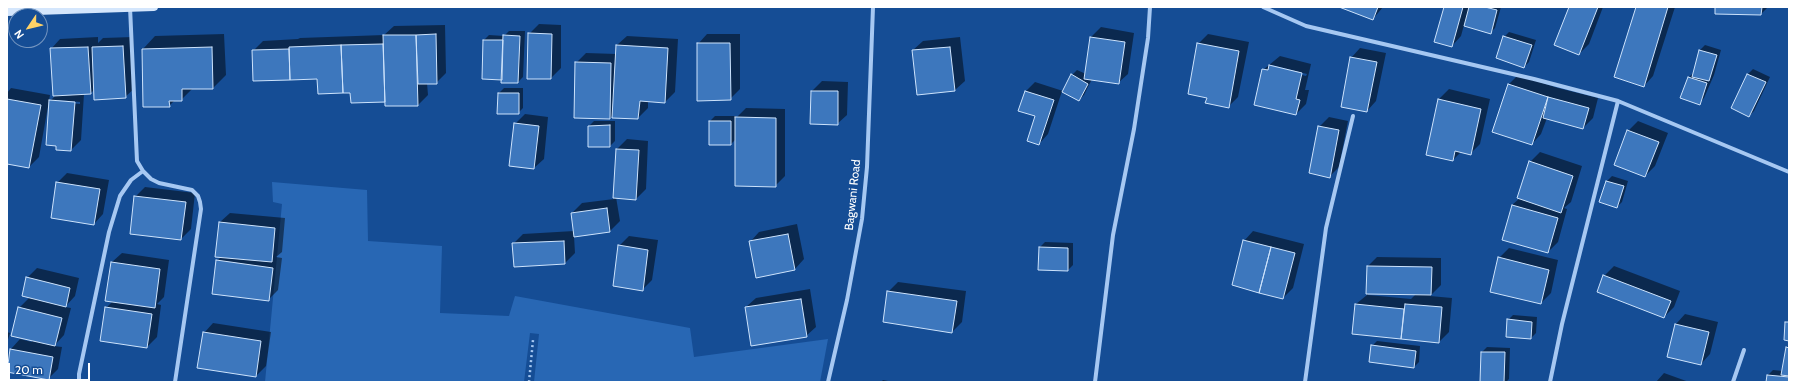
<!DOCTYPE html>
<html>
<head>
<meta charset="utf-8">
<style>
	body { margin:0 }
	#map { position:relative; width:1796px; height:389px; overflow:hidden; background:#154d95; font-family:Cabin,sans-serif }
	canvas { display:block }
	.frame { position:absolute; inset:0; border:8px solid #fff; pointer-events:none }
	.north { position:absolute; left:8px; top:8px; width:40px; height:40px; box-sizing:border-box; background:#154d95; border:1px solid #7394bf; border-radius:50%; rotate:235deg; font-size:11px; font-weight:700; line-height:16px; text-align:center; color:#fff }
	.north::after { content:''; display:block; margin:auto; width:14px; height:18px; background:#ffd266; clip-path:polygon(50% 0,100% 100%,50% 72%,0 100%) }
	.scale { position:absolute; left:8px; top:363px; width:82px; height:18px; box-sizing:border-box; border:2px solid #fff; border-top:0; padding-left:5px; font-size:12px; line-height:14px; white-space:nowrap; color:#fff; -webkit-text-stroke:3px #154d95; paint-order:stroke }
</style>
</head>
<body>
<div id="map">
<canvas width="1796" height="389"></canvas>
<div class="frame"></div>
<div class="north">N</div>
<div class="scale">20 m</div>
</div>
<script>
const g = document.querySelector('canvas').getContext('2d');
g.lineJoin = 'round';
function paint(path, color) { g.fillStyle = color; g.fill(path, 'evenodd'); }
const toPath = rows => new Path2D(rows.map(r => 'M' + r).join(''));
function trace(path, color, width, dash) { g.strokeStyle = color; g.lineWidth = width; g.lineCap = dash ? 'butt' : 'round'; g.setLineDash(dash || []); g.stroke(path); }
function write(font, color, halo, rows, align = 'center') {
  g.font = font + ' Cabin,sans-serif'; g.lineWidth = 3; g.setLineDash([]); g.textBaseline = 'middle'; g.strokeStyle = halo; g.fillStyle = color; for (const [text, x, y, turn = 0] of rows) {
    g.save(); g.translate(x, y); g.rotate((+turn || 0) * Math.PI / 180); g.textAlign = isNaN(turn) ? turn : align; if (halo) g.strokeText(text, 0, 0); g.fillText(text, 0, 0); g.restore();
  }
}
paint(toPath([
	[272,182,367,190,368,241,442,246,440,313,509,316,515,296,690,328,694,357,828,339,820,382,534,382,539,334,530,333,524,382,265,382,282,204,273,202]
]), '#2867b4');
paint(toPath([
	[1342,7,1383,7,1373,19],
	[1445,7,1501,7,1495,28,1490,33,1464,25,1461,36,1452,46],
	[1570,7,1603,7,1589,44,1579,54],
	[1637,7,1675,7,1653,76,1644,86],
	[1716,7,1768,7,1761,14],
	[539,24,561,25,561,68,551,78,529,34],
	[445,25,446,73,436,83,427,83,428,95,418,105,386,101,351,92,318,78,254,80,253,51,263,41,298,39,300,38,384,35,394,26],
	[1101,27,1134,33,1128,74,1118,83,1092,79,1084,95,1079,100,1062,91,1048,134,1039,144,1036,116,1026,91,1035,82,1063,91,1072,75,1077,70,1086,74,1091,37],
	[509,31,525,31,523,77,518,82,502,82,484,40,489,35,504,36],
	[1509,32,1536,40,1529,62,1524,67,1504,37],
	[224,34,226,75,213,88,193,88,181,100,175,100,169,106,144,106,143,49,155,36],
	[707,34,740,34,740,89,730,99,698,44],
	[1208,34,1249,42,1238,97,1228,107,1208,97,1198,44],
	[627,36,678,39,675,92,665,102,648,101,648,108,638,118,613,115,610,118,576,63,586,53,617,54,617,45],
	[98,37,98,43,103,38,133,37,135,88,125,97,95,89,91,93,84,94,81,140,71,150,50,101,56,95,51,49,60,39],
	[58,100,80,102,80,104,58,102],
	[960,37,965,81,955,90,913,50,923,41],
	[1705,45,1721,50,1714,75,1704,98,1699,104,1682,97,1689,77,1694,72,1700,50],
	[1360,48,1386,53,1376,101,1367,111,1351,58],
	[1280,56,1311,64,1305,90,1309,90,1306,104,1296,114,1263,70],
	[1272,65,1307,74,1306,76,1270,67],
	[1753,69,1770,77,1754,111,1749,116,1732,108,1748,74],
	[1518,75,1558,88,1598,98,1593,118,1583,128,1547,118,1541,134,1532,144,1509,84],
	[822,81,848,82,847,115,837,124,811,123,812,91],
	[11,88,50,95,39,157,29,167,7,163,7,93],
	[504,88,523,88,523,108,518,113,499,93],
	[1449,89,1490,99,1480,144,1470,154,1461,152,1453,160,1427,154,1439,99],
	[746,108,785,109,785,176,775,186,736,139,731,144,710,121,715,116,736,116,736,118],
	[525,114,548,117,544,159,534,168,515,124],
	[1329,117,1348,121,1339,167,1330,176,1319,127],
	[594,121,615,121,615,141,610,146,589,126],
	[1638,121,1668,133,1655,166,1645,176,1628,131],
	[627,139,648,141,646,189,636,199,616,197,620,221,610,231,574,236,575,253,565,263,513,244,523,234,574,231,572,213,582,203,614,199,617,149],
	[1540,152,1582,166,1571,202,1564,208,1567,209,1558,242,1548,252,1512,205,1520,198,1530,162],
	[67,173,109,180,103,214,94,224,57,183],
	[1612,176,1628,181,1622,202,1617,207,1600,201,1607,181],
	[145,187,195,193,191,229,181,239,135,197],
	[230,213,285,218,282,252,276,257,282,258,278,290,268,300,217,261,222,256,220,222],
	[797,224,804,259,795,269,750,242,759,232],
	[1253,231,1304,244,1293,288,1283,298,1244,241],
	[629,236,658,240,652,280,643,289,619,246],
	[1045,242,1073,243,1073,265,1068,270,1040,247],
	[1509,248,1558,260,1551,293,1541,303,1499,258],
	[122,253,169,260,164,297,157,304,161,305,157,337,147,347,106,308,113,301,112,262],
	[1377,257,1441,258,1441,285,1430,296,1452,298,1449,332,1439,342,1353,334,1356,304,1367,295,1368,266],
	[1368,293,1416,294,1411,299,1368,295],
	[1614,266,1680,291,1674,307,1664,317,1604,276],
	[37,268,79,278,75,296,65,307,71,308,64,335,54,346,62,347,58,369,48,379,7,371,11,349,20,339,32,342,19,308,30,297,27,278],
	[898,282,966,291,962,322,952,332,888,292],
	[810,289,816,327,806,336,746,307,756,298],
	[1685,314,1718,322,1710,354,1701,364,1676,324],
	[1513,315,1537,317,1536,333,1531,338,1508,320],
	[213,323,271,332,266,366,256,376,204,333],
	[7,332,10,333,7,343],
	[1377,341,1420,346,1419,362,1414,367,1372,346],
	[1789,345,1789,382,1767,382,1768,375,1773,370,1783,371,1787,348],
	[1487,347,1510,348,1509,379,1506,382,1481,382,1482,352],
	[1664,373,1689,382,1656,382],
	[883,380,893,382,881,382]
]), '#0007');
const building = toPath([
	[1339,7,1378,7,1373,20,1339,7],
	[1444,7,1463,7,1452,47,1434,42,1444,7],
	[1469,7,1485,7,1497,10,1491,34,1464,26,1469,7],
	[1569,7,1598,7,1579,55,1554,45,1569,7],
	[1636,7,1668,7,1644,87,1614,77,1636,7],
	[1715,7,1762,7,1761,15,1715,14,1715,7],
	[528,33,552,34,551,79,527,79,528,33],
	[436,34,437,84,418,84,416,35,436,34],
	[383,35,416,35,418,106,385,106,383,35],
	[503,35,520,36,518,83,501,83,503,35],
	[1503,36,1532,45,1524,68,1496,58,1503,36],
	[1090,37,1125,42,1119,84,1084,79,1090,37],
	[483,40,503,40,502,80,482,79,483,40],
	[697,43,730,43,731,100,697,101,697,43],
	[1197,43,1239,51,1229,108,1205,103,1207,98,1188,94,1197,43],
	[383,44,385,102,351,103,350,93,343,93,341,45,383,44],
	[341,45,343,93,318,94,317,79,290,80,289,47,341,45],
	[616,45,668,48,665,103,640,101,638,119,612,118,616,45],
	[123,46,126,98,94,100,92,47,123,46],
	[88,47,91,94,53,96,50,48,88,47],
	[212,47,213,89,182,89,182,101,169,101,170,107,143,107,142,49,212,47],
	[950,47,955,91,917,95,912,50,950,47],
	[289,49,290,80,253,81,252,50,289,49],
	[1699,50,1717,55,1709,81,1692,77,1699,50],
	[1350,57,1377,62,1367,112,1341,107,1350,57],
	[575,62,611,63,610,119,574,118,575,62],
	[1269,65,1302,73,1296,99,1300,100,1296,115,1254,105,1262,69,1268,70,1269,65],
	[1071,74,1088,84,1079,101,1062,92,1071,74],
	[1747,74,1766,82,1749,117,1731,108,1747,74],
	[1688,77,1707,83,1700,105,1680,98,1688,77],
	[1508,84,1548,97,1532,145,1492,132,1508,84],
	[811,91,838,91,838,125,810,124,811,91],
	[1025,91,1054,100,1039,145,1027,141,1035,116,1018,111,1025,91],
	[498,93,519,93,519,114,497,114,498,93],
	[1548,97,1589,108,1583,129,1543,118,1548,97],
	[7,99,41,105,29,168,7,164,7,99],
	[1438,99,1481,109,1471,155,1455,151,1453,161,1426,155,1438,99],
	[49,100,75,102,71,151,56,150,56,146,46,145,49,100],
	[735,117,776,118,776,187,735,186,735,117],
	[709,121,731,121,731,145,709,145,709,121],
	[514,123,539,126,534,169,509,166,514,123],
	[610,125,610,147,588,147,588,126,610,125],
	[1318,126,1339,130,1330,178,1309,173,1318,126],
	[1627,130,1659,142,1645,177,1614,165,1627,130],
	[616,149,639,150,636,200,613,198,616,149],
	[1529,161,1573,176,1561,213,1517,198,1529,161],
	[1606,181,1624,186,1617,208,1599,202,1606,181],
	[56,182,100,189,94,225,51,218,56,182],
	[134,196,186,202,181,240,130,234,134,196],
	[1512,205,1558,218,1548,253,1502,240,1512,205],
	[607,208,610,232,574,237,571,213,607,208],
	[219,222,275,228,272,262,215,257,219,222],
	[788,234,795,270,756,278,749,241,788,234],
	[1243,240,1271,247,1259,293,1232,285,1243,240],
	[564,241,565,264,514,267,512,243,564,241],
	[618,245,648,250,643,291,613,286,618,245],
	[1039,247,1068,248,1068,271,1038,270,1039,247],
	[1271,247,1295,253,1283,299,1259,293,1271,247],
	[1498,257,1549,270,1541,304,1490,292,1498,257],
	[216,260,273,268,269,301,212,294,216,260],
	[111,262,160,269,155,308,105,301,111,262],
	[1367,266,1432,267,1431,295,1366,294,1367,266],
	[1603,275,1671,301,1664,318,1597,292,1603,275],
	[26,277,70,288,66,307,22,296,26,277],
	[887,291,957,301,952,333,883,322,887,291],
	[801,299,807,337,751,346,745,307,801,299],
	[1355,304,1404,309,1401,339,1352,334,1355,304],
	[1405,304,1442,307,1439,343,1401,339,1405,304],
	[18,307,62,318,55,346,11,336,18,307],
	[105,307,152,314,147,348,100,341,105,307],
	[1507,319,1532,322,1531,339,1506,337,1507,319],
	[1785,322,1789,322,1789,341,1784,340,1785,322],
	[1675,324,1709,332,1701,365,1667,357,1675,324],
	[203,332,261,341,256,377,197,368,203,332],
	[1371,345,1416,351,1414,368,1369,362,1371,345],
	[1786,347,1789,348,1789,376,1781,375,1786,347],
	[10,349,53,357,49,380,7,372,10,349],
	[1481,352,1505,352,1504,382,1480,382,1481,352],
	[1767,375,1789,377,1789,382,1766,382,1767,375]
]);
paint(building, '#3d77bd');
trace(building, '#cde3fc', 1);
trace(toPath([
	[529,382,533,340]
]), '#a6c8f2', 2.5, [2, 3]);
trace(toPath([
	[130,7,137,161,143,171,151,179,159,183,192,190,198,196,200,202,201,209,175,382],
	[1263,7,1306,26,1534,79,1618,101],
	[79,382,79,374,109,232,120,196,131,180,143,171],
	[828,382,847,300,862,219,867,167,873,7],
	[1095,382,1113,235,1134,129,1148,38,1150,7],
	[1305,382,1326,228,1353,116],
	[1550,382,1562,324,1618,101,1789,172],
	[1733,382,1744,350]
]), '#a6c8f2', 4);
trace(toPath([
	[7,12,154,7]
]), '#d4e6fc', 8);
write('12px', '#fff', '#154d95', [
	["Bagwani Road",853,195,-84]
]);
</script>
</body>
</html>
